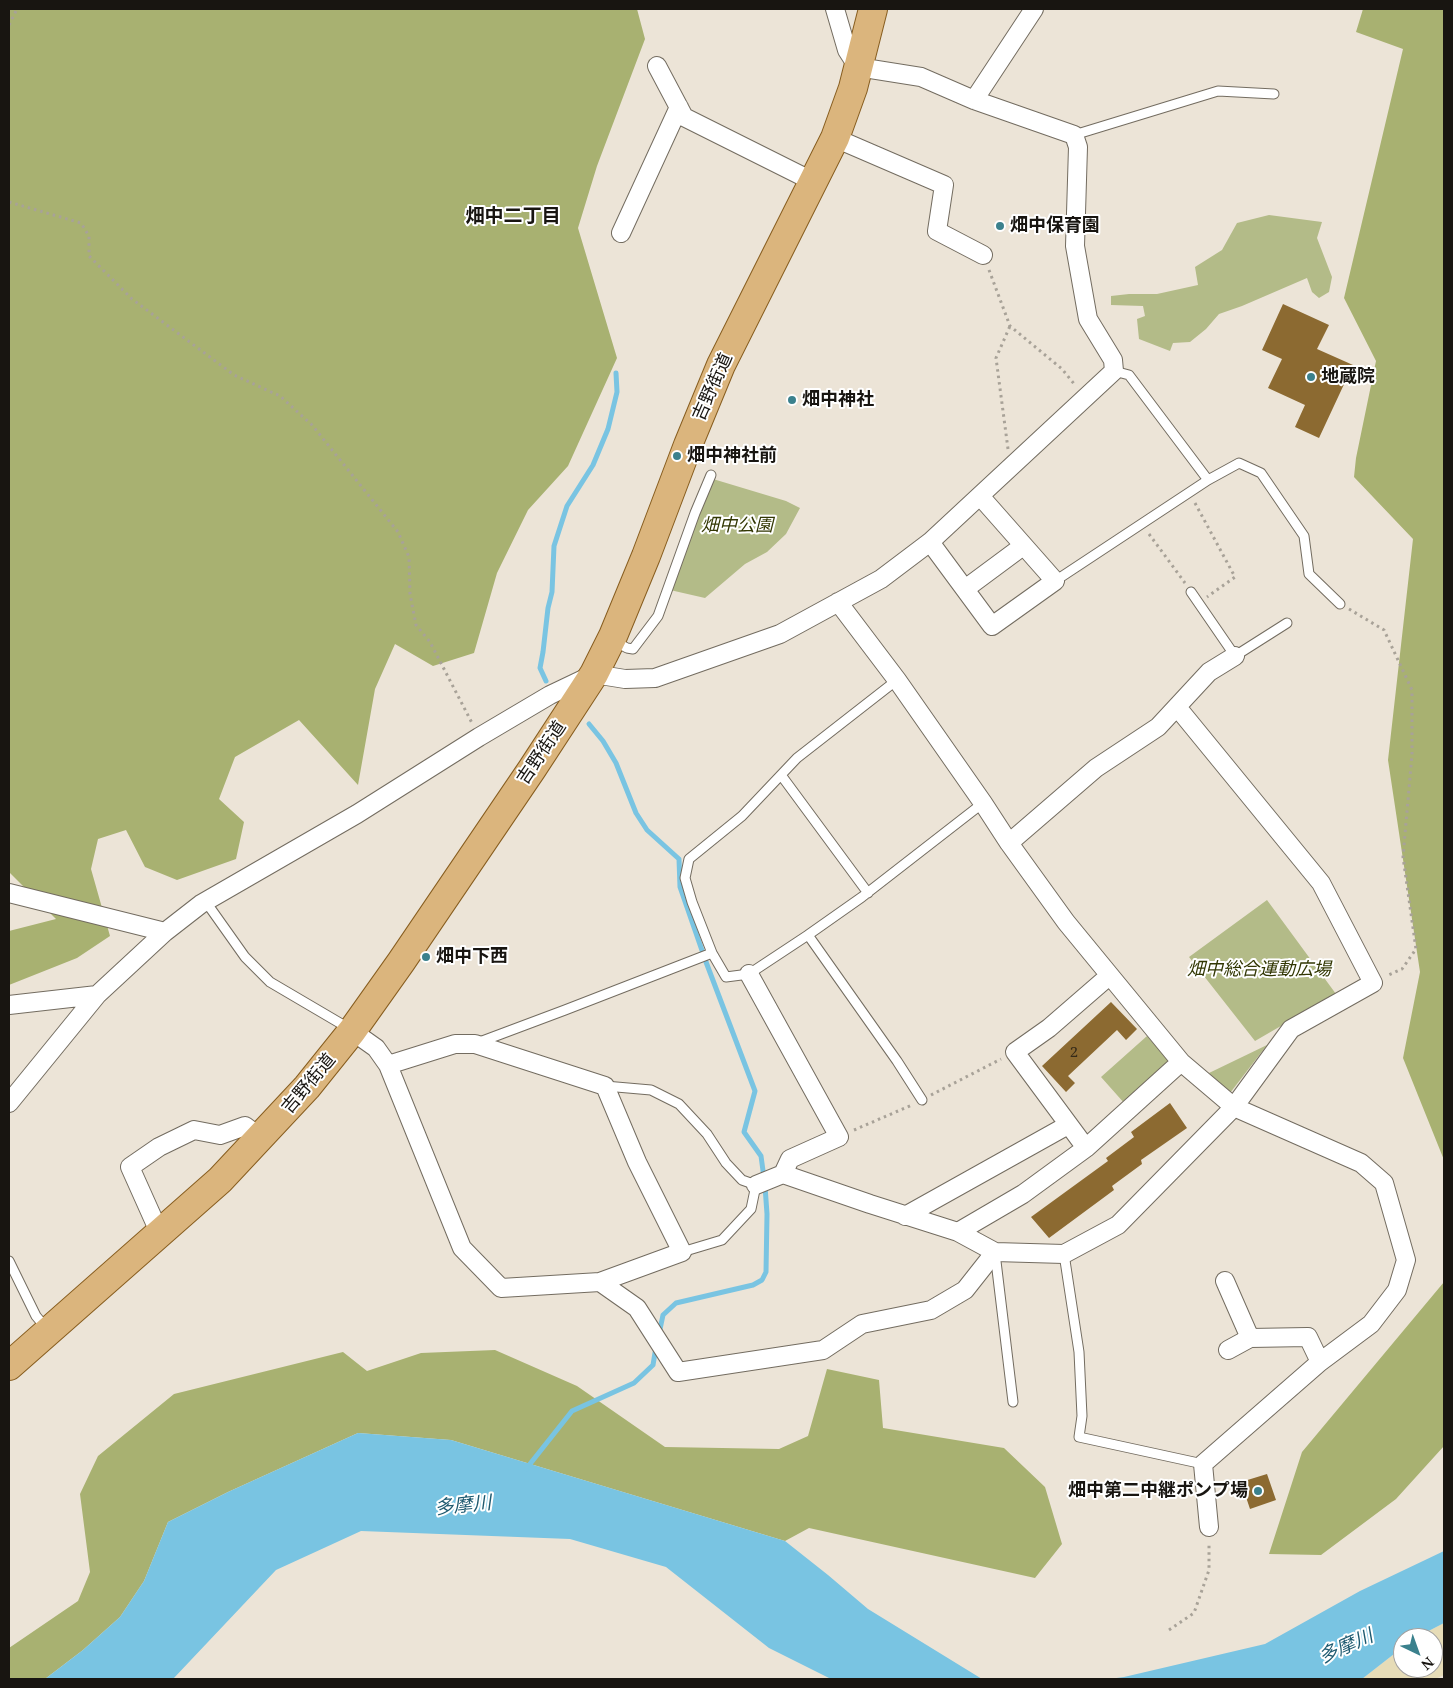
<!DOCTYPE html>
<html>
<head>
<meta charset="utf-8">
<style>
	body { margin:0 }
	#map { position:relative; width:1453px; height:1688px; overflow:hidden; background:#ece4d7; font-family:"Noto Serif",serif }
	canvas { display:block }
	.frame { position:absolute; inset:0; border:10px solid #181511; pointer-events:none }
	.north { position:absolute; left:1393px; top:1628px; width:50px; height:50px; box-sizing:border-box; background:#fff; border:1px solid #a3a1a0; border-radius:50%; rotate:138deg; font-size:14px; font-weight:700; line-height:20px; text-align:center; color:#181511 }
	.north::after { content:''; display:block; margin:auto; width:18px; height:22px; background:#3b818d; clip-path:polygon(50% 0,100% 100%,50% 72%,0 100%) }
</style>
</head>
<body>
<div id="map">
<canvas width="1453" height="1688"></canvas>
<div class="frame"></div>
<div class="north">N</div>
</div>
<script>
const g = document.querySelector('canvas').getContext('2d');
g.lineJoin = 'round';
function paint(path, color) { g.fillStyle = color; g.fill(path, 'evenodd'); }
const toPath = rows => new Path2D(rows.map(r => 'M' + r).join(''));
function trace(path, color, width, dash) { g.strokeStyle = color; g.lineWidth = width; g.lineCap = dash ? 'butt' : 'round'; g.setLineDash(dash || []); g.stroke(path); }
function write(font, color, halo, rows, align = 'center') {
  g.font = font + ' "Noto Serif","Noto Sans JP",serif'; g.lineWidth = 4; g.setLineDash([]); g.textBaseline = 'middle'; g.strokeStyle = halo; g.fillStyle = color; for (const [text, x, y, turn = 0] of rows) {
    g.save(); g.translate(x, y); g.rotate((+turn || 0) * Math.PI / 180); g.textAlign = isNaN(turn) ? turn : align; if (halo) g.strokeText(text, 0, 0); g.fillText(text, 0, 0); g.restore();
  }
}
paint(toPath([
	[1269,215,1322,222,1317,238,1332,277,1329,292,1319,298,1312,292,1307,278,1242,306,1219,314,1206,329,1190,342,1173,343,1170,351,1139,339,1137,319,1145,316,1143,306,1111,305,1111,296,1129,294,1157,294,1198,285,1195,267,1222,250,1237,223],
	[713,479,786,501,800,508,786,534,767,552,745,564,705,598,670,590],
	[1267,900,1336,994,1255,1041,1189,957],
	[1147,1036,1171,1063,1125,1104,1101,1077],
	[1267,1045,1230,1093,1209,1073]
]), '#b3bb88');
paint(toPath([
	[9,9,637,9,645,39,597,166,578,228,617,358,568,466,528,510,497,573,474,653,433,666,395,644,375,689,358,785,299,720,235,757,219,799,244,822,236,859,177,880,145,867,126,830,98,839,91,869,110,936,77,958,9,985,9,931,56,919,9,872],
	[1363,9,1444,9,1444,1160,1403,1058,1420,972,1388,760,1413,539,1354,477,1356,458,1376,361,1344,298,1403,49,1356,32],
	[1444,1282,1444,1446,1396,1499,1321,1555,1269,1554,1302,1452],
	[495,1350,577,1386,665,1447,779,1449,808,1436,827,1369,879,1380,883,1428,1004,1448,1045,1487,1062,1544,1035,1578,809,1528,785,1541,451,1440,358,1433,228,1492,168,1522,144,1581,120,1617,83,1650,45,1679,9,1679,9,1648,78,1601,90,1572,80,1494,98,1456,174,1394,343,1352,367,1371,421,1353]
]), '#a8b171');
paint(toPath([
	[1444,1623,1444,1675,1435,1679,1362,1679,1403,1647,1403,1668,1433,1668,1433,1638,1415,1638]
]), '#e6dcb7');
paint(toPath([
	[358,1433,451,1440,785,1541,828,1575,868,1609,982,1679,831,1679,769,1648,666,1567,570,1539,361,1531,276,1570,173,1679,45,1679,83,1650,120,1617,144,1581,168,1522,228,1492],
	[1444,1551,1444,1623,1415,1638,1403,1638,1403,1647,1362,1679,1109,1679,1124,1677,1265,1644,1360,1591]
]), '#79c4e2');
trace(toPath([
	[546,681,540,668,543,652,548,608,552,592,554,546,567,506,593,465,608,429,617,392,616,373],
	[589,724,603,741,616,763,636,813,647,830,679,859,680,887,706,962,755,1091,744,1132,761,1156,764,1178],
	[659,1334,663,1315,676,1303,753,1285,762,1280,766,1272,767,1214,765,1186],
	[526,1469,572,1411,634,1383,653,1365,656,1347]
]), '#79c4e2', 5);
paint(toPath([
	[1283,304,1329,325,1317,349,1353,365,1319,438,1295,427,1305,405,1268,388,1282,359,1262,350],
	[1111,1002,1137,1029,1126,1040,1117,1030,1068,1076,1075,1083,1066,1092,1042,1066],
	[1170,1103,1187,1128,1141,1160,1142,1164,1112,1186,1114,1190,1049,1238,1031,1217,1108,1161,1106,1158,1134,1137,1131,1132],
	[1267,1474,1276,1500,1250,1509,1241,1482]
]), '#8c6a31');
const lane = toPath([
	[1074,135,1218,91,1274,94],
	[1114,371,1129,375,1208,480],
	[1055,581,1208,480,1239,463,1261,473,1304,536,1309,574,1340,604],
	[1191,592,1235,656,1287,623],
	[614,641,627,648,633,649,658,616,695,513,711,475],
	[897,680,797,758,742,816,689,859,685,878,692,902,712,953,726,977,749,974,808,935,862,897,983,803],
	[781,775,868,893],
	[206,902,245,957,270,982,350,1029],
	[808,935,897,1061,922,1100],
	[477,1043,565,1010,712,953],
	[605,1086,651,1090,679,1104,707,1134,726,1163,742,1180,756,1185,751,1209,722,1240,682,1252],
	[995,1253,1013,1402],
	[1064,1254,1079,1352,1082,1416,1079,1437,1203,1464],
	[9,1261,36,1316,47,1329]
]);
const street = toPath([
	[657,66,684,117,814,182],
	[974,100,1034,9],
	[835,138,944,185,937,231,983,255],
	[621,233,679,107],
	[930,542,992,626,1055,581,980,496],
	[965,589,1023,546],
	[838,602,897,680,983,803,1009,843,1066,922,1181,1062,1234,1107,1361,1163,1384,1183,1406,1260,1397,1290,1371,1324,1320,1362,1203,1464,1209,1527],
	[1009,843,1096,768,1158,727,1209,672,1235,656],
	[9,893,165,932],
	[749,974,839,1137,790,1159,783,1174],
	[9,1005,97,995],
	[352,1031,376,1048,388,1065,462,1248,501,1288,600,1282,637,1308,678,1372,823,1350,862,1324,931,1310,965,1290,995,1252],
	[388,1065,455,1044,475,1044,605,1086,637,1162,682,1252,600,1282],
	[9,1103,97,995,165,932,201,904,357,814,479,737,550,695,594,674,625,679,655,678,780,634,881,579,930,542,1114,371,1113,360,1088,319,1075,246,1078,147,1074,135,974,100,921,77,858,67,847,50,835,9],
	[1086,1148,1015,1052,1049,1028,1109,976],
	[756,1185,783,1174,870,1204,958,1232,995,1252,1064,1254,1118,1225,1234,1107,1291,1029,1373,983,1321,883,1177,707],
	[905,1216,1068,1125],
	[958,1232,1023,1194,1086,1148,1181,1062],
	[160,1234,130,1167,159,1147,194,1130,220,1135,245,1126,261,1138],
	[1225,1281,1250,1338],
	[1228,1350,1250,1338,1308,1337,1320,1362]
]);
const primary = toPath([
	[9,1366,220,1180,307,1087,352,1031,401,962,532,769,594,674,613,636,646,556,688,445,721,365,835,138,853,88,873,9]
]);
trace(lane, '#736c60', 11);
trace(street, '#736c60', 20);
trace(primary, '#875d1f', 30);
trace(toPath([
	[9,25,17,9],
	[9,202,81,223,89,236,89,256,132,299,234,375,280,396,312,425,398,532,409,557,410,594,416,625,430,642,472,723],
	[989,270,1010,326,1062,369,1075,385],
	[1008,449,996,358,1010,326],
	[1195,503,1235,577,1207,597],
	[1149,534,1185,583],
	[1349,609,1384,630,1412,690,1412,754,1403,857,1416,949,1402,969,1386,976],
	[931,1095,1001,1059],
	[854,1130,912,1105],
	[1169,1630,1194,1613,1209,1570,1209,1543]
]), '#a8a298', 3, [2.5, 4]);
trace(lane, '#fff', 9);
trace(street, '#fff', 18);
trace(primary, '#dbb57d', 28);
for (const [x, y, r, color] of [
	[1000,226,5,"#3b818d"],
	[1311,377,5,"#3b818d"],
	[792,400,5,"#3b818d"],
	[677,456,5,"#3b818d"],
	[426,957,5,"#3b818d"],
	[1258,1491,5,"#3b818d"]
]) { const dot = new Path2D(); dot.arc(x, y, r, 0, 2 * Math.PI); g.fillStyle = color; g.fill(dot); trace(dot, '#fff', 2); }
write('15px', '#352a19', null, [
	["2",1074,1053]
]);
write('bold 18px', '#181511', '#fff', [
	["畑中保育園",1010,226],
	["地蔵院",1321,377],
	["畑中神社",802,400],
	["畑中神社前",687,456],
	["畑中下西",436,957],
	["畑中第二中継ポンプ場",1248,1491,"right"]
], 'left');
write('18px', '#181511', '#fff', [
	["吉野街道",713,387,-66],
	["吉野街道",542,753,-56],
	["吉野街道",309,1084,-50]
]);
write('italic 18px', '#323703', '#fff', [
	["畑中公園",737,526],
	["畑中総合運動広場",1259,970]
]);
write('bold 19px', '#181511', '#fff', [
	["畑中二丁目",513,217]
]);
write('italic 19px', '#1e5a70', '#fff', [
	["多摩川",463,1506,-6],
	["多摩川",1346,1647,-24]
]);
</script>
</body>
</html>
